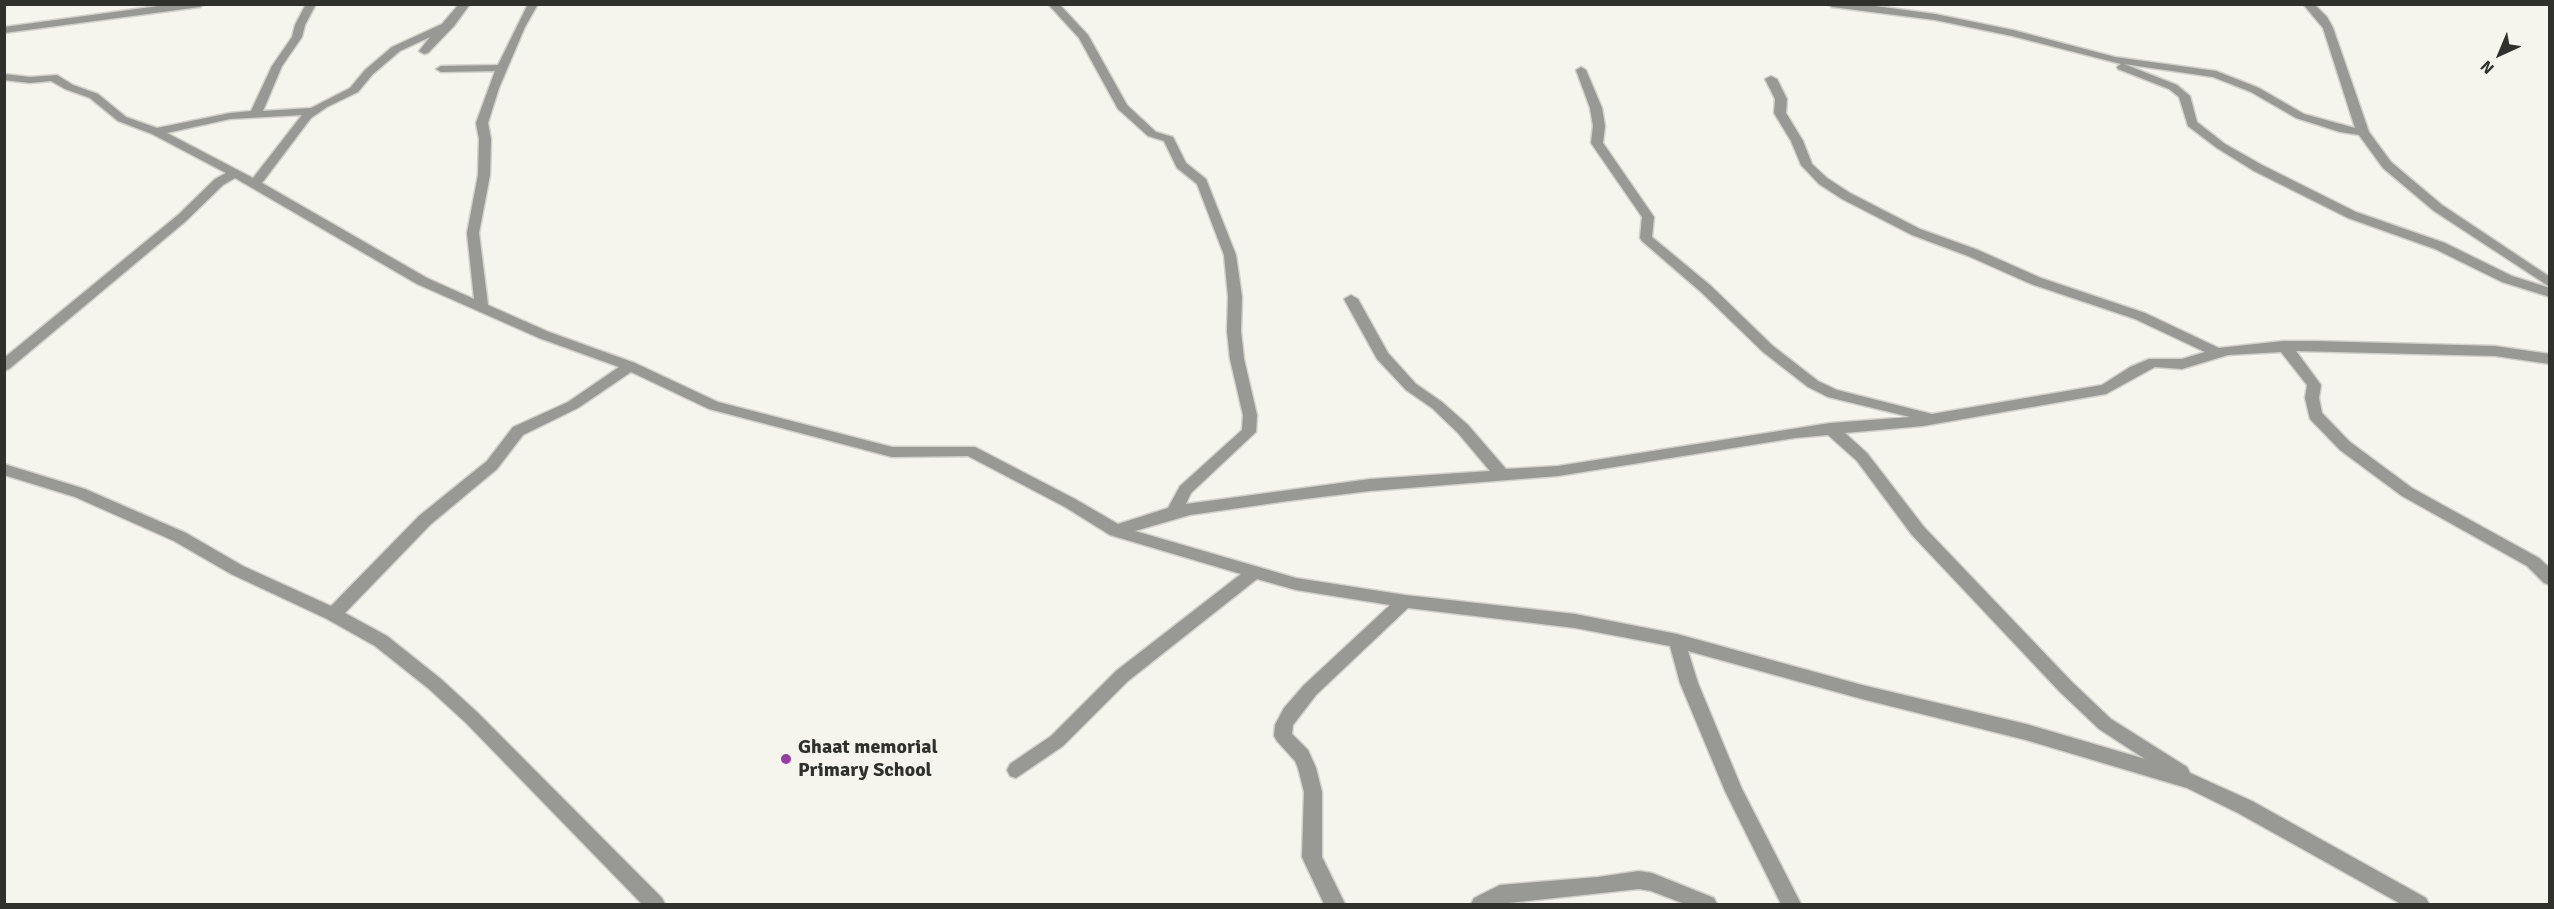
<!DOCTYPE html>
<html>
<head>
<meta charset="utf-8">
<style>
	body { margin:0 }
	#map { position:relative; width:2554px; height:909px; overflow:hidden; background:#f5f5ee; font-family:Signika,sans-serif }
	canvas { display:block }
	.frame { position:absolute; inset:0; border:6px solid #30302d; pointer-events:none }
	.north { position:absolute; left:2470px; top:24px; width:60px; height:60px; -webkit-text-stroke:4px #f5f5ee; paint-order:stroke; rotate:224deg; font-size:16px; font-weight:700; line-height:24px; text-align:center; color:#30302d }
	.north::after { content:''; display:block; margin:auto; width:21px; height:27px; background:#30302d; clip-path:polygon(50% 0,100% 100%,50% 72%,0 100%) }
</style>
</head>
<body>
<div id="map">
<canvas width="2554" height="909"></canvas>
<div class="frame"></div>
<div class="north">N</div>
</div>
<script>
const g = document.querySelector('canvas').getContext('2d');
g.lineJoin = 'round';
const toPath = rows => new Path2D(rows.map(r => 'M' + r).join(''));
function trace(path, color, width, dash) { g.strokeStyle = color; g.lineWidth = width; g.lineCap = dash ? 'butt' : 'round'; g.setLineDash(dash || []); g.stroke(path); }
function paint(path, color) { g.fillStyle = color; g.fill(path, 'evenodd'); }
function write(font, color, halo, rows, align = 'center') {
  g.font = font + ' Signika,sans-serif'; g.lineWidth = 4.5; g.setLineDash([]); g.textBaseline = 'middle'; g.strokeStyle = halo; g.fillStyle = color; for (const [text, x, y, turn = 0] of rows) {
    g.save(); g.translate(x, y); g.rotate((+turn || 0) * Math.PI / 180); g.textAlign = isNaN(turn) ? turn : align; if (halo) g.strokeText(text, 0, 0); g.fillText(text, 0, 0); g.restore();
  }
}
const minor = toPath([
	[173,4,205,4,200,7,4,33,4,27,173,4],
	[306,4,316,4,305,25,302,37,282,66,263,111,311,108,350,88,365,70,392,47,442,24,459,4,470,4,454,26,428,53,424,54,419,51,430,37,400,51,373,74,358,92,327,107,311,118,262,183,427,278,474,299,467,233,478,175,479,139,476,123,495,71,441,72,436,69,441,66,498,65,528,4,538,4,525,27,499,88,488,123,491,139,490,175,479,233,488,305,549,332,635,363,718,402,892,447,975,447,1075,499,1118,524,1168,508,1180,486,1242,430,1243,415,1230,359,1227,331,1228,297,1224,255,1197,184,1177,168,1164,141,1148,136,1118,109,1079,38,1048,4,1059,4,1088,35,1127,105,1156,132,1173,137,1186,163,1206,179,1236,255,1242,297,1241,331,1244,359,1257,415,1256,432,1191,493,1186,504,1370,479,1490,471,1458,433,1432,408,1406,390,1377,359,1344,299,1351,295,1358,299,1388,353,1416,384,1442,402,1468,425,1506,469,1558,466,1830,423,1910,417,1828,397,1808,387,1763,352,1701,292,1642,241,1640,238,1642,217,1591,143,1593,126,1590,108,1576,70,1581,67,1586,70,1602,108,1605,126,1603,143,1654,217,1652,237,1711,286,1773,346,1818,381,1837,390,1932,414,2102,385,2130,367,2149,359,2182,359,2205,352,2135,319,2031,284,1968,256,1912,235,1842,199,1819,184,1801,165,1791,141,1774,113,1775,99,1765,79,1771,76,1777,79,1787,99,1786,113,1803,141,1812,164,1827,178,1850,193,1920,229,1978,250,2041,278,2145,313,2219,348,2283,341,2315,341,2495,346,2550,354,2550,364,2495,356,2296,351,2321,385,2319,398,2322,413,2350,442,2412,488,2539,558,2550,568,2550,585,2544,583,2527,566,2402,496,2340,450,2310,419,2305,398,2307,385,2281,352,2228,355,2182,369,2155,367,2106,394,1923,426,1845,433,1867,453,1924,527,2072,682,2111,719,2187,767,2190,773,2252,801,2426,898,2429,904,2401,904,2238,813,2187,788,2026,740,1862,699,1688,651,1698,683,1742,789,1801,904,1781,904,1725,791,1680,683,1670,646,1575,628,1408,608,1316,695,1293,725,1292,734,1308,750,1316,768,1322,792,1322,857,1345,904,1324,904,1302,857,1304,792,1298,768,1295,761,1277,741,1274,736,1275,725,1284,708,1304,685,1390,605,1296,590,1257,579,1128,681,1063,746,1016,778,1010,776,1007,770,1010,764,1051,736,1116,671,1241,574,1110,535,1065,507,968,456,892,457,709,409,631,372,578,408,523,435,497,469,431,524,345,613,387,636,441,679,478,713,662,898,665,904,642,904,466,723,429,689,375,646,327,619,231,574,174,541,75,497,4,475,4,464,85,489,186,533,243,566,331,606,419,516,487,461,513,427,568,402,619,367,539,338,417,284,235,178,223,185,186,221,9,369,4,371,4,358,178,215,215,179,226,173,152,134,118,121,90,98,65,89,51,81,30,83,4,80,4,74,30,77,57,75,73,85,98,94,126,117,157,128,230,113,251,111,272,66,292,37,295,25,306,4],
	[302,115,253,178,167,133,230,119,302,115],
	[1828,435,1857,461,1912,535,2060,692,2099,729,2145,759,2026,724,1862,685,1677,634,1575,614,1405,595,1296,578,1135,531,1190,515,1288,501,1370,491,1558,476,1795,438,1828,435],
	[1827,4,1860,4,1935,14,2013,30,2115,57,2216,71,2259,88,2304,114,2355,128,2323,28,2303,4,2314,4,2327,17,2333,28,2369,132,2391,162,2442,205,2550,277,2550,287,2434,211,2383,168,2359,135,2340,132,2296,118,2251,92,2213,77,2124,64,2177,85,2190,96,2197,122,2225,144,2262,165,2356,212,2445,243,2512,276,2550,288,2550,297,2502,282,2435,249,2348,218,2254,171,2217,148,2188,126,2179,97,2169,89,2118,69,2117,67,2121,64,2012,36,1935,20,1832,7,1827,4],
	[1639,871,1652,873,1714,898,1717,904,1685,904,1651,891,1639,889,1499,904,1471,904,1474,898,1500,885,1598,877,1639,871]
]);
trace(minor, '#d2d2cb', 3);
paint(minor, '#989895');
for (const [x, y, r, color] of [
	[786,759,6,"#973ca6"]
]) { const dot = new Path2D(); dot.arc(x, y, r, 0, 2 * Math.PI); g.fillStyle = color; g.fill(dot); trace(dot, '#f5f5ee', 2); }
write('bold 20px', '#30302d', '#f5f5ee', [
	["Ghaat memorial",798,748],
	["Primary School",798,771]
], 'left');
</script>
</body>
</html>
